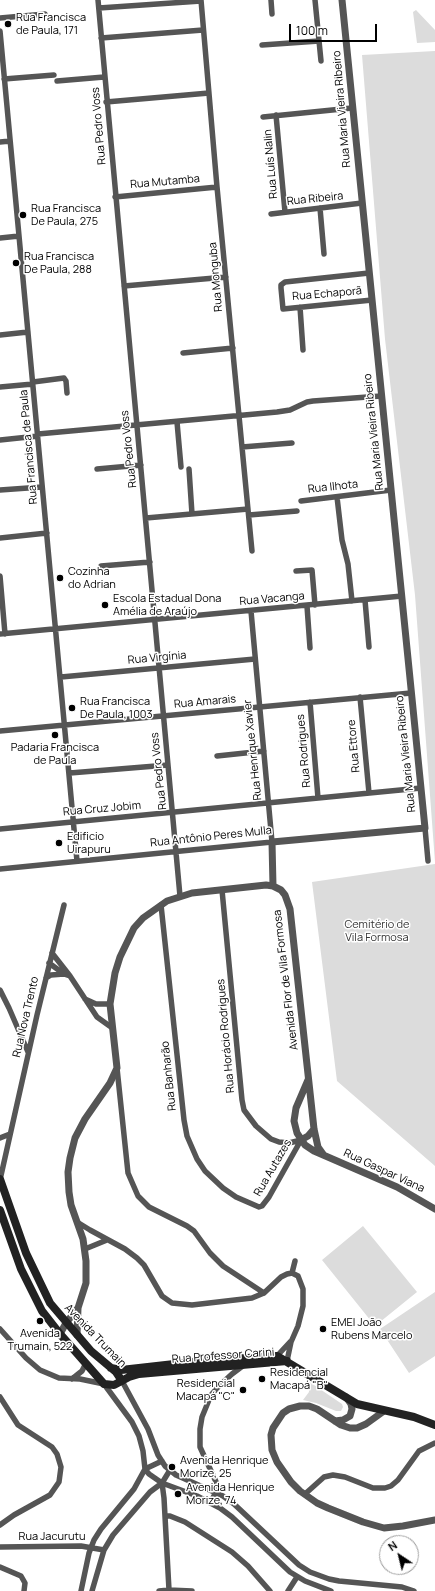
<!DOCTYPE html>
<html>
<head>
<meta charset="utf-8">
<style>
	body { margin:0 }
	#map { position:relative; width:435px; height:1591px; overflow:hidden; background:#fff; font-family:Manrope,sans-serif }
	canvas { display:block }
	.north { position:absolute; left:379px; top:1535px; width:40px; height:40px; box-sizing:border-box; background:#fff; border:1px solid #999; border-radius:50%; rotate:325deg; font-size:11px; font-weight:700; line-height:16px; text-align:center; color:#000 }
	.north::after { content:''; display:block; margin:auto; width:14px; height:18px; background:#000; clip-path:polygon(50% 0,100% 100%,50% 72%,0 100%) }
	.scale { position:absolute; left:289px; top:24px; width:88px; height:18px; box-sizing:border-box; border:2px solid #000; border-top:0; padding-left:5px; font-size:12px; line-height:14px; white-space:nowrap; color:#000; -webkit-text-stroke:3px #fff; paint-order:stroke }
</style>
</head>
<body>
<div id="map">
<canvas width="435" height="1591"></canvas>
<div class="north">N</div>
<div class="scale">100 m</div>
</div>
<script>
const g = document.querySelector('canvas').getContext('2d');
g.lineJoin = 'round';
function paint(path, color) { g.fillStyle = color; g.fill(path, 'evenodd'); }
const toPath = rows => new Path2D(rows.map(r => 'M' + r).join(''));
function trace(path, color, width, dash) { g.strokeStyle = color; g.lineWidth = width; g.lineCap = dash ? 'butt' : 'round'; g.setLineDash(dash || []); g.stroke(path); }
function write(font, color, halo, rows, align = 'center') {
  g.font = font + ' Manrope,sans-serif'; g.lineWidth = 3; g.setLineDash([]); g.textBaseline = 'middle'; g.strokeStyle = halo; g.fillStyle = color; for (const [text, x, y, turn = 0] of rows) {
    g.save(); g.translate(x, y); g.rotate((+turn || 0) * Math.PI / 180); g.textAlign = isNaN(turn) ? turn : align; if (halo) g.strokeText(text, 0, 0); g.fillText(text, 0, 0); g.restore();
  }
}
paint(toPath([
	[416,10,435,30,435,42,417,43,413,12],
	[435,51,435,862,415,595,385,339,362,55],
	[435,864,435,1166,337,1081,312,882],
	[363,1226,417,1292,375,1326,322,1260],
	[435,1292,435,1356,409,1373,380,1329],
	[308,1381,342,1404,343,1407,341,1411,336,1411,316,1403,303,1400,309,1392]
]), '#dcdcdc');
trace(toPath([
	[98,0,180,896],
	[201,0,217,187,252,551],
	[271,0,272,14],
	[315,0,321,61],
	[99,8,201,1],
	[0,18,45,14],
	[0,31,77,861],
	[101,38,203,30],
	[262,45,319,41],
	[4,79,54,75],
	[57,81,104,77],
	[106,102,209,93],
	[276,115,285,212],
	[263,117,352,108],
	[0,142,10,141],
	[115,197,217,187],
	[320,208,324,254],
	[271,214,362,203],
	[0,238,19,236],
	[369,273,285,282,281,285,281,288,283,309,372,300],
	[124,286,226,277],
	[300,307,303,350],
	[0,335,28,332],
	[183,353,233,348],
	[33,382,64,378,66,381,67,393],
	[0,387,33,384],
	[177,422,181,467],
	[38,434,277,412,290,410,307,402,313,401,381,396],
	[0,440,38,436],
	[242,447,292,443],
	[97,469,141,465],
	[189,469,192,514],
	[0,490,42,487],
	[337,497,342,540,348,564,352,601],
	[301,501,391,490],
	[249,515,297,511],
	[146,518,248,509],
	[0,538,47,533],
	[101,566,150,562],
	[296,571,312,570,315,605],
	[0,576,5,634],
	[365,600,369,647],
	[307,606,310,648],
	[0,634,402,596],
	[61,677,255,659],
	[360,697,369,793],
	[310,702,318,798],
	[0,731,411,693],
	[217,756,264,751],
	[70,773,168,765],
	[425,828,428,861],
	[0,829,421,788],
	[0,869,272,842,251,611],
	[222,890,242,1100,244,1110,256,1126,271,1139,279,1142,289,1143,301,1140],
	[161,905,184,1120,187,1136,197,1159,205,1171,223,1188,236,1197,259,1207,262,1206,269,1197,301,1140],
	[52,953,70,976,97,1017,111,1027],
	[49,963,64,974,70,976],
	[46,978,51,975,64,974],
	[0,990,9,1008,28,1052],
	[85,999,96,1004,110,1004],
	[117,1068,128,1173,138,1196,149,1207,187,1226,194,1231,210,1253,223,1266,264,1293],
	[0,1138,10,1134],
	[0,1180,37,1015,64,905],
	[77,1222,90,1230,125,1249,137,1258,144,1265,162,1296,172,1303,192,1305,252,1298,264,1293,281,1277,287,1274,292,1273,298,1276,303,1289,303,1306,298,1326,291,1342,287,1361],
	[85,1249,107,1240],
	[292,1273,295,1261],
	[0,1329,26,1358,40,1370,59,1378,80,1379,104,1384,132,1422,139,1436,143,1451,145,1469,134,1489,101,1529,94,1540,89,1553,81,1591],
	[277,1356,290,1342],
	[72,1379,82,1371,86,1363],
	[122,1381,148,1429,158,1455,165,1466,176,1475,223,1496,234,1504,299,1565,310,1572,329,1579,339,1581,402,1587,414,1591],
	[0,1397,18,1425,52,1447,57,1454,61,1467,59,1482,50,1495,14,1515,0,1525],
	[145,1469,149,1474,162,1483,197,1496,220,1508,232,1517,290,1572,305,1581,331,1591],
	[145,1469,162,1461],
	[162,1483,164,1498,169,1590],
	[305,1494,324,1477,333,1475,345,1477,373,1488,385,1488,391,1486,398,1480,419,1451,435,1443],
	[210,1503,216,1492,217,1484,200,1447,200,1429,202,1417,211,1395,219,1386,232,1374,244,1365],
	[165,1516,170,1516,185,1522,232,1552,248,1566,270,1591],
	[0,1547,81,1546,104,1550],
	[0,1567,21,1576,25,1583,24,1591],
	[92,1591,104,1550,113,1535,150,1492,162,1483,170,1470],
	[159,1591,169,1590,192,1591],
	[288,1591,297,1577]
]), '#555', 5.5);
trace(toPath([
	[273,886,272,842,425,828,342,0],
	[308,1080,296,1108,294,1121,297,1133,305,1145,314,1151,397,1187,435,1209],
	[301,1140,308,1136,314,1129],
	[60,1334,66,1323,78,1308],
	[77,1335,78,1308,86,1283,86,1261,83,1239,71,1205,69,1192,68,1172,70,1158,75,1138,85,1119,110,1083,117,1068,110,1004,115,973,120,957,134,928,143,918,167,901,192,893,266,885,273,886,281,890,285,895,290,909,314,1129,318,1147,323,1154],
	[384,1411,366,1424,357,1428,350,1428,341,1425,317,1409,309,1406,300,1406,289,1409,283,1413,273,1428,271,1435,272,1450,277,1462,291,1482,300,1491,317,1503,328,1508,363,1522,384,1528,403,1526,435,1520],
	[335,1421,343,1420,350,1416,352,1409,351,1404,346,1397]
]), '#555', 7);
trace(toPath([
	[0,1179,26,1253,50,1303,91,1351,116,1372,122,1381],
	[0,1210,21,1269,42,1311,60,1334,104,1384,114,1385,129,1377,139,1374,287,1361],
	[111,1368,121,1370,201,1361,277,1356,357,1404,414,1417,435,1425]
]), '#222', 8);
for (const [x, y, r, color] of [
	[8,24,4,"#000"],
	[23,215,4,"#000"],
	[16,263,4,"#000"],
	[60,578,4,"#000"],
	[105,605,4,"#000"],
	[72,708,4,"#000"],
	[55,735,4,"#000"],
	[59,843,4,"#000"],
	[40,1321,4,"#000"],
	[323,1329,4,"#000"],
	[262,1379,4,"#000"],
	[243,1390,4,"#000"],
	[172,1467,4,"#000"],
	[178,1494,4,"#000"]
]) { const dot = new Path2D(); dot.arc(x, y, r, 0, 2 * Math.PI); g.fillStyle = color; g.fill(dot); trace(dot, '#fff', 1.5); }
write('11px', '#000', '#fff', [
	["Rua Francisca",16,18],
	["de Paula, 171",16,31],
	["Rua Francisca",31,209],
	["De Paula, 275",31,222],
	["Rua Francisca",24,257],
	["De Paula, 288",24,270],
	["Cozinha",68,572],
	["do Adrian",68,585],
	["Escola Estadual Dona",113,599],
	["Amélia de Araújo",113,612],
	["Rua Francisca",80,702],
	["De Paula, 1003",80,715],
	["Padaria Francisca",55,748,"center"],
	["de Paula",55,761,"center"],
	["Edificio",67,837],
	["Uirapuru",67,850],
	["EMEI João",331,1323],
	["Rubens Marcelo",331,1336],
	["Avenida",40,1334,"center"],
	["Trumain, 522",40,1347,"center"],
	["Residencial",270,1373],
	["Macapá \"B\"",270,1386],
	["Residencial",235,1384,"right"],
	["Macapá \"C\"",235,1397,"right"],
	["Avenida Henrique",180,1461],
	["Morize, 25",180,1474],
	["Avenida Henrique",186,1488],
	["Morize, 74",186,1501]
], 'left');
write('11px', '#000', '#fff', [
	["Rua Maria Vieira Ribeiro",342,109,-95],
	["Rua Pedro Voss",99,126,-95],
	["Rua Luís Nalin",271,164,-95],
	["Rua Mutamba",165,182,-5],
	["Rua Ribeira",315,199,-6],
	["Rua Monguba",216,277,-95],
	["Rua Echaporã",327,294,-5],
	["Rua Maria Vieira Ribeiro",374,432,-96],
	["Rua Francisca de Paula",29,447,-95],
	["Rua Pedro Voss",129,449,-96],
	["Rua Ilhota",333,487,-6],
	["Rua Vacanga",272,599,-5],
	["Rua Virgínia",157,658,-5],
	["Rua Amarais",205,702,-5],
	["Rua Ettore",354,746,-95],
	["Rua Henrique Xavier",253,750,-96],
	["Rua Rodrigues",304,751,-95],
	["Rua Maria Vieira Ribeiro",406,754,-96],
	["Rua Pedro Voss",159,771,-96],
	["Rua Cruz Jobim",102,809,-5],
	["Rua Antônio Peres Mulla",211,837,-6],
	["Avenida Flor de Vila Formosa",286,980,-97],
	["Rua Nova Trento",26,1017,-77],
	["Rua Horácio Rodrigues",226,1036,-95],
	["Rua Banharão",169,1076,-96],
	["Rua Autazes",273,1168,-60],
	["Rua Gaspar Viana",384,1171,25],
	["Avenida Trumain",95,1336,46],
	["Rua Professor Carini",223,1356,-4],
	["Rua Jacurutu",52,1537]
]);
write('11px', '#333', '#fff', [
	["Cemitério de",377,925],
	["Vila Formosa",377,938]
]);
</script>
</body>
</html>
